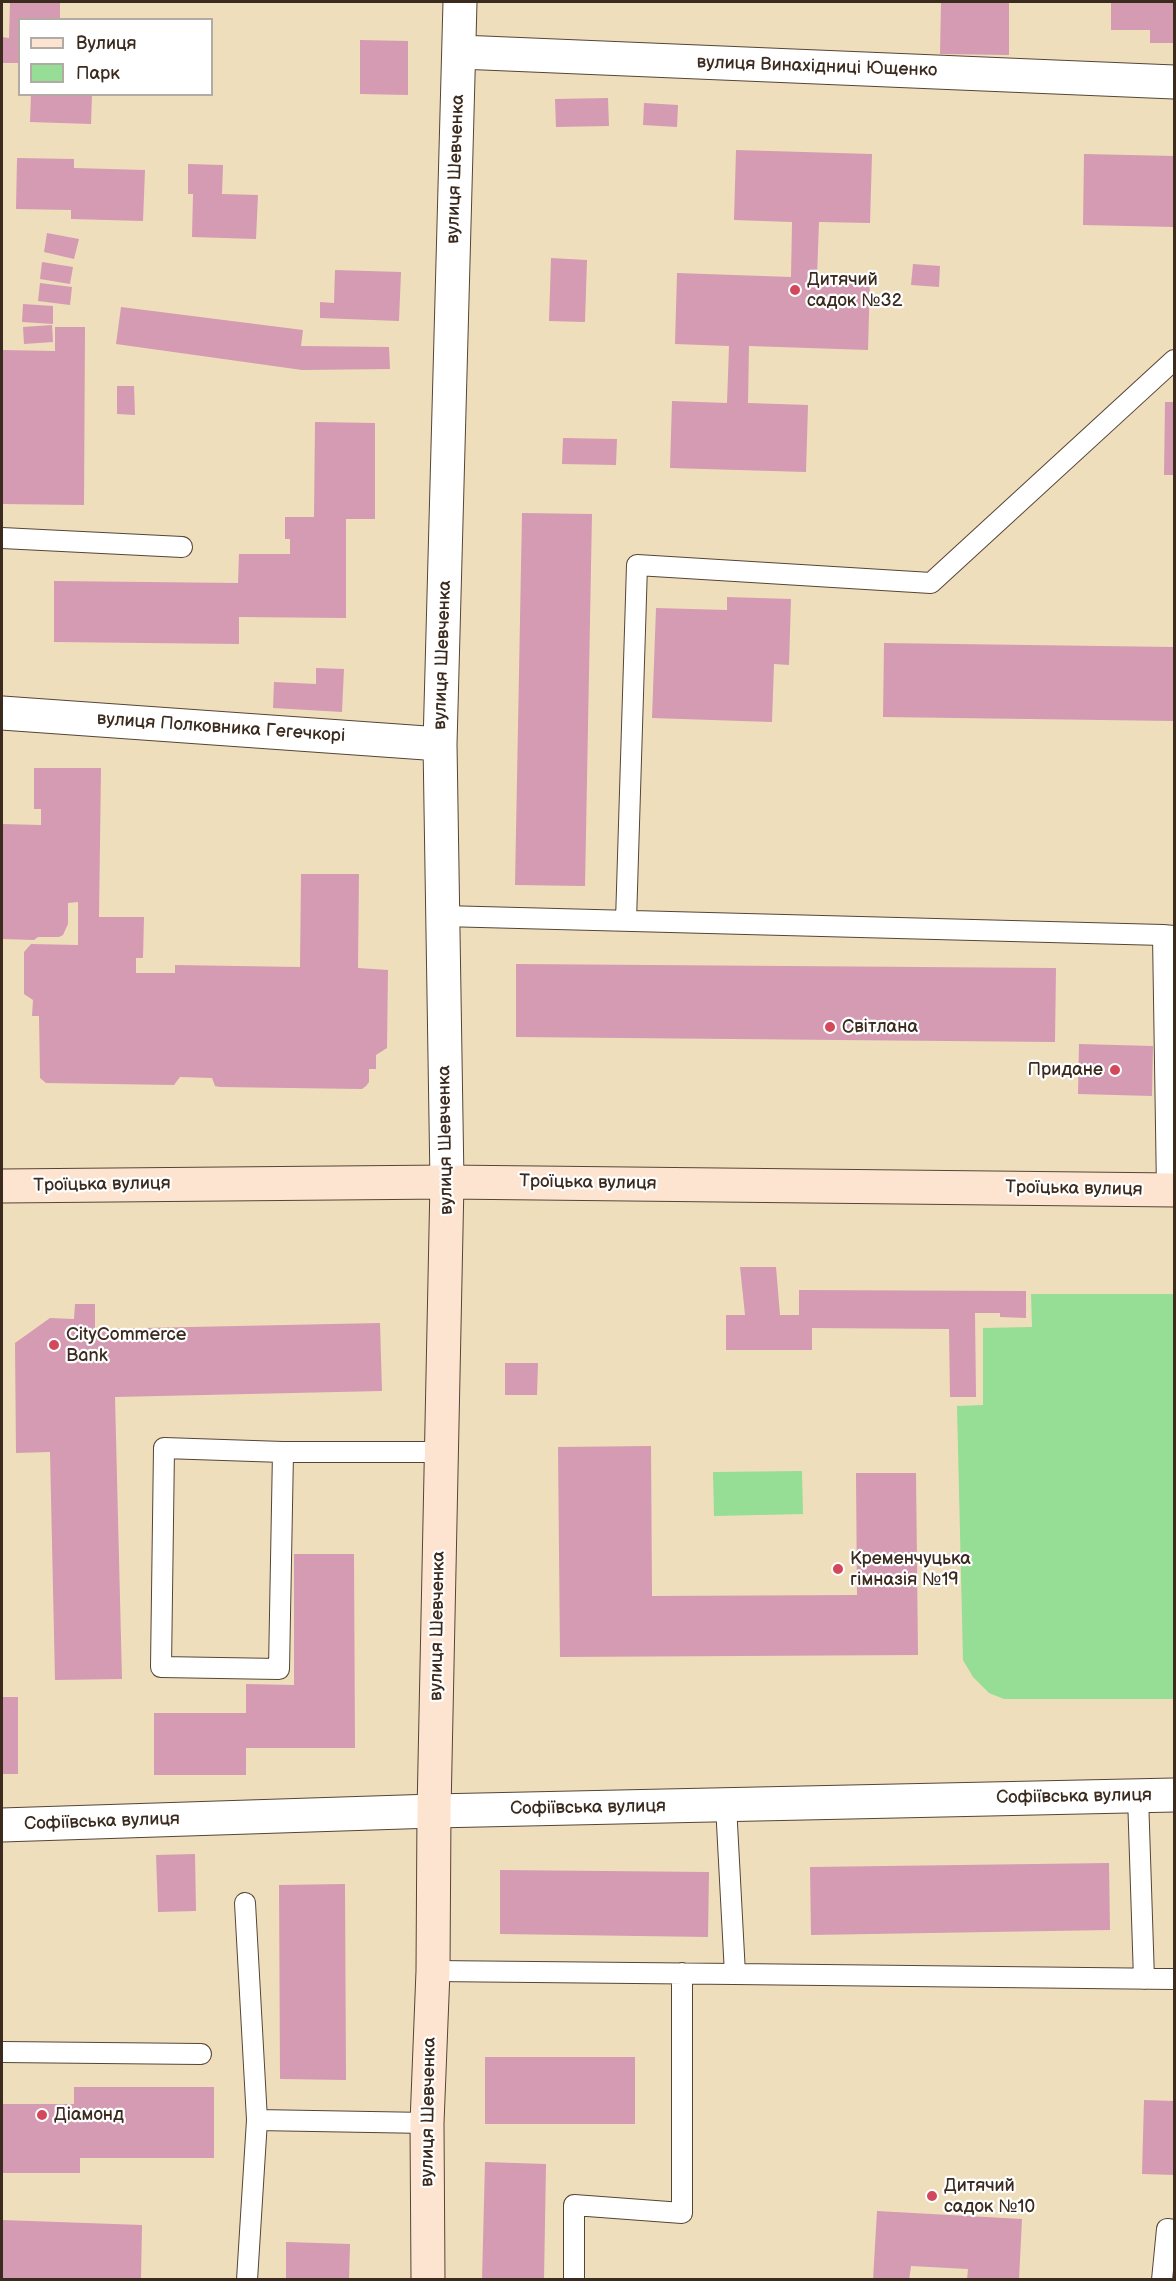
<!DOCTYPE html>
<html>
<head>
<meta charset="utf-8">
<style>
	body { margin:0 }
	#map { position:relative; width:1176px; height:2281px; overflow:hidden; background:#efdebc; font-family:"Balsamiq Sans",sans-serif }
	canvas { display:block }
	.frame { position:absolute; inset:0; border:3px solid #3b2a1e; pointer-events:none }
	.legend { position:absolute; left:18px; top:18px; width:195px; height:78px; box-sizing:border-box; background:#fff; border:2px solid #b1aaa5; margin:0; padding:8px 10px; list-style:none; font-size:18px; color:#3b2a1e }
	.legend li { display:flex; align-items:center; gap:12px; height:30px }
	.legend b { width:30px; border:2px solid #b1aaa5 }
</style>
</head>
<body>
<div id="map">
<canvas width="1176" height="2281"></canvas>
<div class="frame"></div>
<ul class="legend">
<li><b style="height:8px;background:#fde4d1"></b>Вулиця</li>
<li><b style="height:16px;background:#96dd96"></b>Парк</li>
</ul>
</div>
<script>
const g = document.querySelector('canvas').getContext('2d');
g.lineJoin = 'round';
function paint(path, color) { g.fillStyle = color; g.fill(path, 'evenodd'); }
const toPath = rows => new Path2D(rows.map(r => 'M' + r).join(''));
function trace(path, color, width, dash) { g.strokeStyle = color; g.lineWidth = width; g.lineCap = dash ? 'butt' : 'round'; g.setLineDash(dash || []); g.stroke(path); }
function write(font, color, halo, rows, align = 'center') {
  g.font = font + ' "Balsamiq Sans",sans-serif'; g.lineWidth = 4.5; g.setLineDash([]); g.textBaseline = 'middle'; g.strokeStyle = halo; g.fillStyle = color; for (const [text, x, y, turn = 0] of rows) {
    g.save(); g.translate(x, y); g.rotate((+turn || 0) * Math.PI / 180); g.textAlign = isNaN(turn) ? turn : align; if (halo) g.strokeText(text, 0, 0); g.fillText(text, 0, 0); g.restore();
  }
}
paint(toPath([
	[1031,1294,1174,1294,1174,1699,1004,1699,989,1693,973,1677,963,1660,957,1406,983,1405,983,1328,1032,1327],
	[802,1471,803,1514,714,1516,713,1472]
]), '#96dd96');
paint(toPath([
	[10,2,60,2,60,20,20,20,20,63,2,63,2,37,9,38],
	[941,2,1009,2,1009,55,940,54],
	[1111,2,1174,2,1174,43,1150,43,1150,30,1111,30],
	[360,40,408,41,408,95,360,94],
	[31,94,92,95,91,124,30,122],
	[608,98,609,126,556,127,555,99],
	[644,103,678,105,677,127,643,125],
	[736,150,872,154,870,223,819,222,817,277,870,279,868,350,749,346,748,403,808,405,806,472,670,468,672,401,727,403,729,346,675,344,677,273,791,277,792,222,734,220],
	[1084,154,1174,156,1174,227,1083,225],
	[17,158,74,159,74,168,145,170,143,221,71,219,71,210,16,209],
	[188,164,223,165,222,194,258,195,256,239,192,237,193,194,188,194],
	[47,233,79,239,74,259,44,252],
	[551,258,587,260,585,322,549,321],
	[42,262,73,267,70,284,40,279],
	[913,264,940,266,939,287,911,285],
	[335,270,401,272,399,321,320,318,320,302,334,303],
	[40,283,72,287,70,305,38,301],
	[23,304,53,306,53,324,22,322],
	[121,307,303,330,301,346,389,347,390,369,302,370,116,344],
	[52,325,53,342,24,344,23,327],
	[55,327,85,327,84,505,2,504,2,350,55,351],
	[117,386,134,386,135,415,117,414],
	[1165,402,1174,402,1174,475,1164,475],
	[315,422,375,423,375,519,346,519,346,618,239,617,239,644,54,642,54,581,238,583,239,554,290,554,290,539,285,539,285,517,314,517],
	[563,438,617,439,616,465,562,464],
	[522,513,592,514,585,886,515,885],
	[727,597,791,599,789,665,774,664,772,722,652,718,656,608,727,610],
	[884,643,1174,647,1174,721,883,717],
	[316,668,344,669,342,712,273,708,274,682,316,684],
	[34,768,101,768,99,917,144,917,143,958,136,958,136,973,175,973,175,965,300,967,301,874,359,874,358,968,388,970,387,1048,376,1055,376,1069,369,1069,369,1082,366,1086,362,1089,220,1087,215,1086,212,1078,180,1077,174,1085,46,1083,40,1078,39,1016,32,1016,33,1000,24,994,24,952,31,944,78,945,78,902,68,903,68,924,63,935,59,937,38,937,34,940,2,939,2,824,41,825,41,809,34,809],
	[516,964,1056,968,1055,1042,516,1037],
	[1079,1044,1153,1046,1152,1096,1078,1094],
	[740,1267,776,1267,780,1315,799,1315,799,1290,1026,1291,1026,1318,1000,1317,1000,1313,975,1313,976,1397,950,1397,949,1329,812,1328,812,1350,726,1350,726,1315,745,1315],
	[75,1304,95,1304,95,1329,380,1323,382,1391,115,1397,122,1679,55,1680,50,1452,16,1453,15,1343,50,1318,74,1319],
	[505,1363,538,1363,537,1395,505,1395],
	[651,1446,652,1596,857,1595,856,1473,916,1473,918,1655,560,1657,558,1447],
	[294,1554,354,1554,355,1748,246,1748,246,1775,154,1775,154,1713,246,1713,246,1684,294,1685],
	[2,1697,18,1697,18,1774,2,1774],
	[195,1854,196,1911,158,1912,156,1855],
	[1109,1863,1110,1930,811,1935,810,1867],
	[500,1870,709,1872,708,1937,500,1934],
	[345,1884,346,2080,280,2079,279,1885],
	[485,2057,635,2057,635,2124,485,2124],
	[74,2087,214,2087,214,2158,80,2158,80,2173,2,2173,2,2104,74,2104],
	[1144,2100,1174,2101,1174,2175,1142,2174],
	[485,2162,546,2164,544,2280,482,2280],
	[877,2211,1022,2219,1019,2280,967,2280,968,2269,911,2266,909,2280,873,2280],
	[2,2220,142,2225,141,2280,2,2280],
	[286,2242,350,2244,349,2280,286,2280]
]), '#d49bb3');
const lane = toPath([
	[2,538,182,547],
	[443,916,1163,935],
	[626,921,637,565,931,583,1174,360],
	[1167,1190,1163,935,1174,936],
	[283,1452,279,1669,161,1667,164,1448,283,1452,443,1452],
	[1138,1796,1144,1979],
	[245,1903,257,2120],
	[433,1971,735,1974,726,1805],
	[735,1974,1174,1979],
	[2,2052,201,2054],
	[247,2280,257,2120,427,2123],
	[574,2280,574,2205,682,2213,682,1973],
	[1162,2280,1167,2229,1174,2230]
]);
const street = toPath([
	[460,52,1174,82],
	[2,713,440,744],
	[447,1182,440,744,460,2],
	[2,1825,434,1811,1174,1795]
]);
const secondary = toPath([
	[2,1186,447,1182,1174,1190],
	[428,2280,427,2123,433,1971,434,1811,447,1182]
]);
trace(lane, '#564536', 22);
trace(street, '#564536', 35);
trace(secondary, '#564536', 35);
trace(lane, '#fff', 20);
trace(street, '#fff', 33);
trace(secondary, '#fde4d1', 33);
for (const [x, y, r, color] of [
	[795,290,6,"#d1495b"],
	[830,1027,6,"#d1495b"],
	[1115,1070,6,"#d1495b"],
	[54,1345,6,"#d1495b"],
	[838,1569,6,"#d1495b"],
	[42,2115,6,"#d1495b"],
	[932,2196,6,"#d1495b"]
]) { const dot = new Path2D(); dot.arc(x, y, r, 0, 2 * Math.PI); g.fillStyle = color; g.fill(dot); trace(dot, '#fff', 2); }
write('18px', '#3b2a1e', '#fff', [
	["вулиця Винахідниці Ющенко",817,67,2],
	["вулиця Шевченка",456,169,-88],
	["вулиця Шевченка",443,655,-88],
	["вулиця Полковника Гегечкорі",221,728,4],
	["вулиця Шевченка",446,1140,-91],
	["Троїцька вулиця",588,1183,1],
	["Троїцька вулиця",102,1185,-1],
	["Троїцька вулиця",1074,1189,1],
	["вулиця Шевченка",438,1626,-89],
	["Софіївська вулиця",1074,1797,-1],
	["Софіївська вулиця",588,1808,-1],
	["Софіївська вулиця",102,1822,-2],
	["вулиця Шевченка",429,2112,-89]
]);
write('18px', '#3b2a1e', '#fff', [
	["Дитячий",807,280],
	["садок №32",807,301],
	["Світлана",842,1027],
	["Придане",1103,1070,"right"],
	["CityCommerce",66,1335],
	["Bank",66,1356],
	["Кременчуцька",850,1559],
	["гімназія №19",850,1580],
	["Дiамонд",54,2115],
	["Дитячий",944,2186],
	["садок №10",944,2207]
], 'left');
</script>
</body>
</html>
